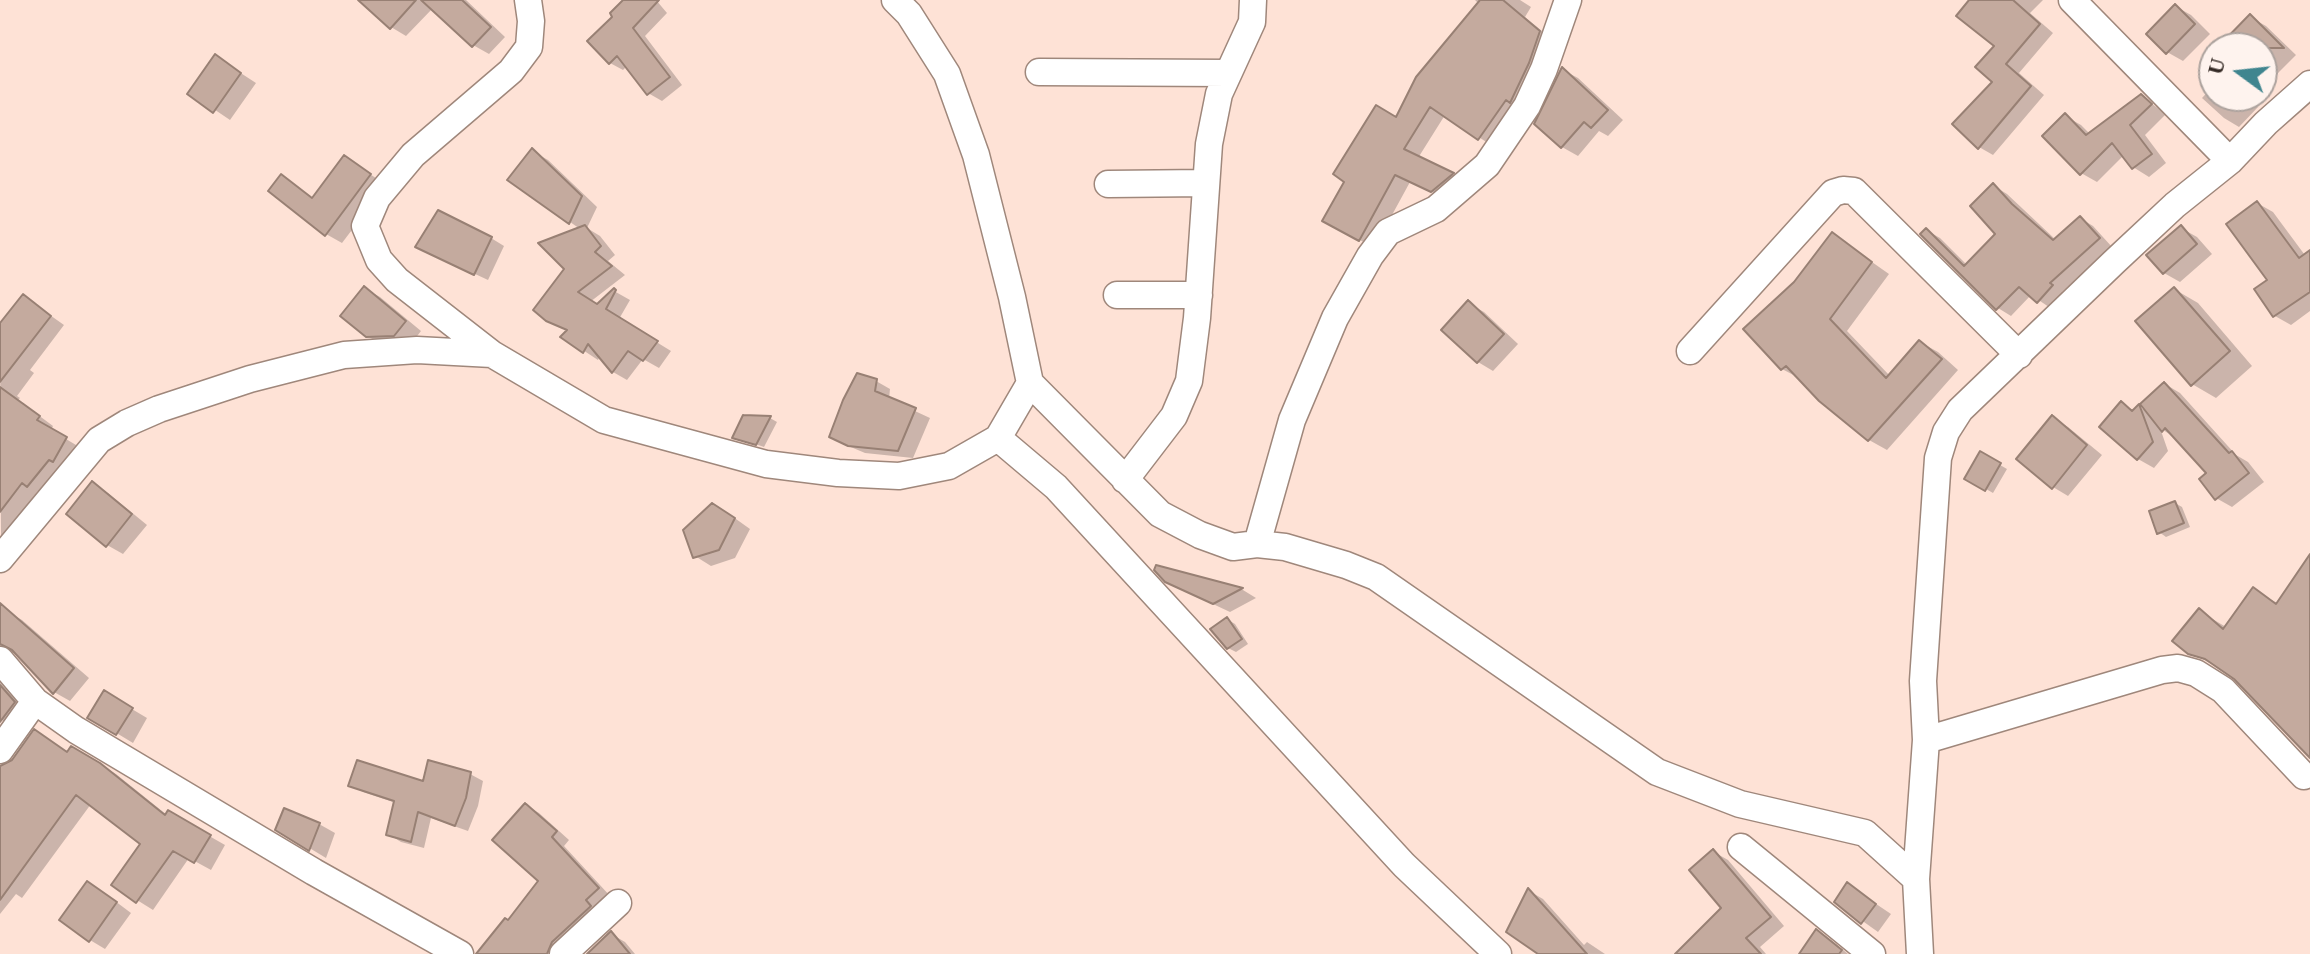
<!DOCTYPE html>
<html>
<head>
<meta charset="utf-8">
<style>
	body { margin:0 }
	#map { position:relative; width:2310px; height:954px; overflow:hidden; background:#fee2d6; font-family:"Times New Roman",serif }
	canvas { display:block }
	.north { position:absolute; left:2198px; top:32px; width:80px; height:80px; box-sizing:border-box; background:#fef3ee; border:2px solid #aca29d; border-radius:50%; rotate:285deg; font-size:22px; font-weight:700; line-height:32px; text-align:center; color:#322823 }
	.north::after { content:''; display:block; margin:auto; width:28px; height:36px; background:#3f858f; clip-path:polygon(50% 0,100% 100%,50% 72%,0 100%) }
</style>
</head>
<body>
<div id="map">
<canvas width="2310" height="954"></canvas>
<div class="north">U</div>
</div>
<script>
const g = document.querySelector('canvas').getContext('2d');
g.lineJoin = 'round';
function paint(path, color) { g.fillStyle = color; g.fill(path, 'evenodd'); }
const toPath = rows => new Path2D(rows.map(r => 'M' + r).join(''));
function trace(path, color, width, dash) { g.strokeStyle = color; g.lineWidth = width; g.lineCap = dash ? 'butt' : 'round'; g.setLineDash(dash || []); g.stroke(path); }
paint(toPath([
	[381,0,466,0,505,37,489,54,473,45,433,8,406,36,391,27],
	[626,0,656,0,667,13,645,36,682,85,662,101,648,93,627,66,623,70,610,63,615,17],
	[1475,0,1520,0,1531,7,1525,17,1554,41,1494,147,1445,115,1418,158,1467,182,1447,199,1410,182,1374,248,1325,220,1479,4],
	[1968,0,2043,0,2030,13,2053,33,2019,73,2044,95,1993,155,1979,147,1995,82,1997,45],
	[2175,6,2191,15,2210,34,2183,61,2167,52],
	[2250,17,2266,26,2296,55,2262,89,2262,48,2222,48],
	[216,57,256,83,230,120,190,93],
	[1563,70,1578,78,1623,120,1608,136,1599,131,1578,156,1562,147],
	[2214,85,2214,96,2255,96,2251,100,2258,107,2239,127,2224,118,2202,98],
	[2141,96,2166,114,2145,135,2166,163,2149,177,2133,167,2124,155,2097,182,2081,173,2065,116,2081,125,2090,134],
	[532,151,548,160,597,207,587,228,600,236,615,255,608,261,625,275,590,302,597,306,614,291,630,300,619,319,671,351,659,368,643,359,627,380,613,372,600,356,598,360,563,337,569,331,548,320,580,229,510,179],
	[345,157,386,185,342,243,326,234,282,177,314,199],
	[1994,186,2007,194,2056,240,2080,218,2093,226,2112,247,2062,292,2065,294,2052,309,2031,295,2011,316,1998,308,1926,230,1940,238,1968,266,1998,234],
	[2257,203,2273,212,2310,262,2310,311,2291,325,2275,316],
	[2181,228,2197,237,2212,254,2180,282,2164,273,2149,255],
	[1832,234,1889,274,1847,331,1890,376,1920,342,1938,352,1958,370,1887,450,1869,440,1801,379,1782,369,1796,283],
	[491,238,504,246,488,280,430,253],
	[364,288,380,297,421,331,411,344,383,345,367,336],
	[2174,289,2198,303,2252,366,2216,398,2192,384],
	[23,296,64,325,30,370,34,373,17,396,20,398,18,400,53,426,51,430,81,448,43,494,38,491,1,539,0,326],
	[1468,303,1484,312,1518,344,1493,371,1478,362],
	[876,381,890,389,889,399,930,418,913,458,865,453,846,445],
	[2165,384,2180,393,2236,455,2248,462,2264,482,2232,507,2216,498,2209,473,2177,439,2160,428,2168,451,2154,468,2138,459,2122,404,2135,411,2139,407,2149,412],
	[744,417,770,418,777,422,764,447,735,437],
	[2053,418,2068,427,2102,455,2068,496,2053,487],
	[1981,454,2007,469,1993,493,1967,478],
	[92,484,108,493,147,525,123,554,107,545],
	[2175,503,2182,507,2190,527,2166,537,2159,532],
	[729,514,750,529,735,558,711,566,695,556],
	[1157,568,1243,590,1256,598,1230,612,1183,590],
	[2310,583,2310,755,2236,677,2189,652,2199,611,2226,627,2253,590,2279,604],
	[6,611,22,620,89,678,70,701,54,692,18,653,12,653,0,646,0,619],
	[1227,619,1235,624,1248,644,1236,652,1228,648],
	[0,669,29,712,17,729,0,719],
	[105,693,147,718,133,743,90,717],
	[72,748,116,774,167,815,169,813,225,845,211,870,189,858,153,910,113,885,143,844,91,804,22,898,16,894,0,914,0,768,68,753],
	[470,774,483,781,478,806,468,831,431,818,424,848,401,842,388,834,396,803,363,792,350,785,424,784],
	[525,805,539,813,569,840,564,846,611,897,563,954,478,954,509,922,541,881],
	[319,824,335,833,326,858,278,829],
	[1714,852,1728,860,1784,926,1760,947,1766,954,1678,954,1724,908],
	[1848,885,1891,914,1878,932,1836,902],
	[1529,891,1543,899,1584,945,1587,942,1605,954,1542,954],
	[103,892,131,913,105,949,90,940],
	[1816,931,1831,940,1848,954,1801,954],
	[611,934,625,942,635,954,588,954]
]), '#0003');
const building = toPath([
	[358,0,416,0,390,29,358,0],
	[421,0,462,0,491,27,472,47,421,0],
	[623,0,659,0,633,28,670,77,647,95,617,56,609,64,587,41,612,17,610,13,623,0],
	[1480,0,1503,0,1540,31,1529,63,1510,103,1506,100,1478,140,1430,107,1404,149,1454,173,1431,192,1395,175,1359,241,1322,221,1344,182,1333,174,1376,105,1396,117,1416,77,1480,0],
	[1969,0,2013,0,2040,24,2006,64,2031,86,1978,149,1952,124,1992,82,1975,67,1994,46,1956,16,1969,0],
	[2175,4,2195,24,2166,54,2146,34,2175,4],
	[2250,14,2284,48,2217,48,2250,14],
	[215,54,241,73,213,113,187,94,215,54],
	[1562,67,1608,110,1591,128,1584,122,1561,148,1534,124,1562,67],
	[2141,94,2152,104,2130,125,2152,154,2132,169,2112,143,2080,175,2042,136,2065,113,2086,135,2141,94],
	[532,148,582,196,569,224,507,180,532,148],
	[344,155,371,174,325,236,268,191,281,174,312,198,344,155],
	[1993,183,2012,204,2053,240,2080,216,2100,238,2050,283,2053,285,2037,303,2019,287,1996,310,1920,234,1926,228,1964,266,1995,234,1970,206,1993,183],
	[2257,201,2299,258,2310,250,2310,292,2273,317,2254,289,2267,280,2226,224,2257,201],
	[438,210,492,237,474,275,415,247,438,210],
	[585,225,601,246,595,252,612,266,578,292,597,304,614,288,616,290,606,309,658,341,643,361,628,351,612,373,588,344,583,353,560,337,567,330,546,321,533,310,564,269,538,243,585,225],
	[2181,225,2197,244,2163,274,2146,255,2181,225],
	[1832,232,1872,262,1830,319,1886,378,1919,340,1942,359,1868,441,1819,401,1786,366,1781,370,1743,329,1794,282,1832,232],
	[364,286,406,321,394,336,366,337,340,316,364,286],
	[2174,287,2230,351,2191,386,2135,321,2174,287],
	[23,294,51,316,0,382,0,323,23,294],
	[1468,300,1504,334,1477,363,1441,330,1468,300],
	[857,373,877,379,875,391,916,408,898,451,848,446,829,437,843,400,857,373],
	[2164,382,2229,453,2232,451,2249,473,2215,500,2199,479,2206,473,2165,428,2162,432,2140,404,2164,382],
	[0,387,40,416,37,420,67,437,53,462,49,460,27,487,22,483,0,512,0,387],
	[2121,401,2132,411,2139,404,2153,442,2137,460,2099,427,2121,401],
	[743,415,771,416,756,445,732,438,743,415],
	[2052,415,2087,445,2052,489,2016,459,2052,415],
	[1980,451,2001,463,1985,491,1964,479,1980,451],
	[92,481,132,514,106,547,66,514,92,481],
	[2175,501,2184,523,2157,534,2149,511,2175,501],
	[712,503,735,518,719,550,693,558,683,530,712,503],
	[2310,554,2310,758,2234,679,2205,659,2188,654,2172,641,2199,608,2223,629,2253,587,2276,604,2310,554],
	[1156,565,1243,588,1213,604,1165,582,1154,570,1156,565],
	[0,603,74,668,53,694,12,650,0,644,0,603],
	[1227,617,1242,639,1227,649,1210,629,1227,617],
	[0,685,15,702,0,722,0,685],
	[104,690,133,708,116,735,87,718,104,690],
	[34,729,67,752,71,746,100,763,165,815,168,810,211,835,194,863,173,851,136,903,111,885,140,844,76,795,0,900,0,766,12,760,34,729],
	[357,760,423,781,428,760,471,772,466,798,455,826,418,812,411,842,386,835,394,801,348,786,357,760],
	[525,803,557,831,552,837,599,888,586,900,591,906,552,942,547,954,476,954,505,918,508,920,538,881,492,840,525,803],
	[284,808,320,823,309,851,275,830,284,808],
	[1713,849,1771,917,1746,938,1761,954,1675,954,1721,908,1689,870,1713,849],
	[87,881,117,902,89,942,59,920,87,881],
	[1847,882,1876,904,1861,924,1834,902,1847,882],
	[1528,888,1587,954,1538,954,1506,932,1528,888],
	[1816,929,1842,950,1839,954,1799,954,1816,929],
	[611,931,630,954,587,954,611,931]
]);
paint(building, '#c4aa9e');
trace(building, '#988074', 2);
const street = toPath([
	[895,0,909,14,947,74,976,155,1012,297,1030,383],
	[2072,0,2230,161],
	[1039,72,1228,73],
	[1108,184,1206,183],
	[1117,295,1199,295],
	[1690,351,1833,193,1843,190,1854,191,2019,355],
	[492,354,397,280,379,260,365,226,377,198,413,155,511,71,529,47,531,21,528,0],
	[1125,480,1174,416,1189,381,1197,318,1209,144,1219,94,1252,22,1253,0],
	[1257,544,1292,420,1335,318,1370,256,1388,232,1436,209,1487,165,1527,106,1544,69,1568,0],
	[0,559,99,440,127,423,159,409,250,379,344,355,417,350,492,354,604,420,766,464,838,473,899,476,949,466,998,438],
	[0,660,35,701,76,730,314,872,460,954],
	[1926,740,2162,670,2178,668,2196,673,2223,690,2304,776],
	[0,750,35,701],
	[1741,847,1872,954],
	[563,954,618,903],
	[1498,954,1404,865,1056,487,998,438,1030,383,1160,514,1200,535,1233,547,1257,544,1285,547,1346,565,1376,577,1657,772,1740,804,1865,833,1916,879],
	[1920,954,1916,879,1926,740,1923,681,1938,458,1946,432,1960,410,2114,262,2175,205,2230,161,2266,123,2310,84]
]);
trace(street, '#9f877b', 29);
trace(street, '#fff', 26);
</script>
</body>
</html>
